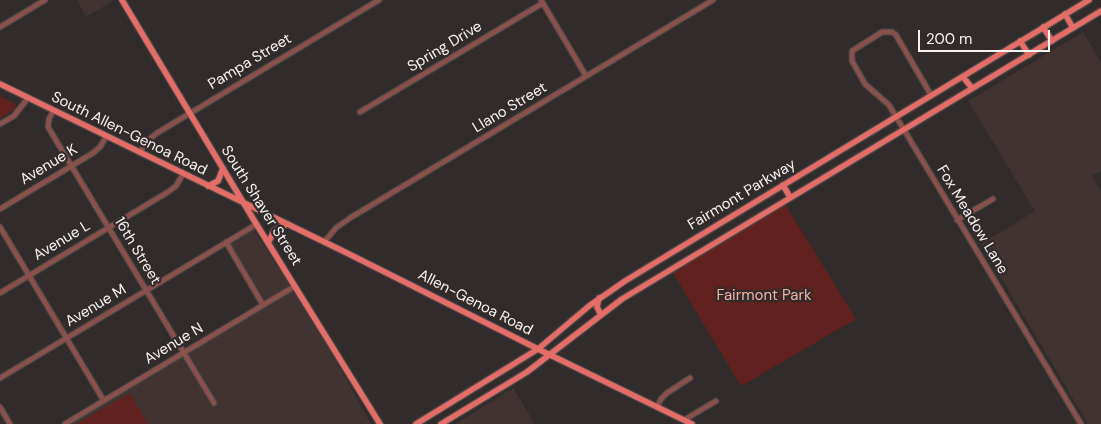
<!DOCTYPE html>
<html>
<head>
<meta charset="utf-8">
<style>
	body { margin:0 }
	#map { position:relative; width:1101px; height:424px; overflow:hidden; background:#312b2b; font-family:"DM Sans",sans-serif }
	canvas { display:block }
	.scale { position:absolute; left:918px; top:30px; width:132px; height:22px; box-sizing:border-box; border:2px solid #f6f2f1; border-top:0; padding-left:6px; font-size:15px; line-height:18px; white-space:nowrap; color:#f6f2f1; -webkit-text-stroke:4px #312b2b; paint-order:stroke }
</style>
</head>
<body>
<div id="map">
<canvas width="1101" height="424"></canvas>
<div class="scale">200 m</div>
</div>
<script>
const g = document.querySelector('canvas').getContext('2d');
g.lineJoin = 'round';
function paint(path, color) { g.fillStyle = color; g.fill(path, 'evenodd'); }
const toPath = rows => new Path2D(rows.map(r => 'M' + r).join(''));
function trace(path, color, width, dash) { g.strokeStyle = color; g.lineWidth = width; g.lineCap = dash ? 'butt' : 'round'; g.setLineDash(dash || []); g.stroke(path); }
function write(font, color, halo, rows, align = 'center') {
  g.font = font + ' "DM Sans",sans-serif'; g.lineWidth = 4.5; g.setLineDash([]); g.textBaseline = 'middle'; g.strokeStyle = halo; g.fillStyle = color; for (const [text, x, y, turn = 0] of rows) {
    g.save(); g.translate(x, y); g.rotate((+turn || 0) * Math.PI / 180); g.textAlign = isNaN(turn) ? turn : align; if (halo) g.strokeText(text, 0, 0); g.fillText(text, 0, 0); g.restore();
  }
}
paint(toPath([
	[77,0,113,0,113,1,86,17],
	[1083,32,1101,62,1101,171,1092,176,1101,191,1101,424,1088,424,981,244,1035,211,968,101],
	[253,228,290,286,264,302,229,243],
	[293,289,341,370,371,424,69,424,182,357,184,357,212,396,188,355,189,352],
	[513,388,535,424,455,424]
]), '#403332');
paint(toPath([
	[0,96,15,104,16,109,0,118],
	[785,204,856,319,741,386,673,273],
	[130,393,148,424,77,424]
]), '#61211f');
const minor = toPath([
	[541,0,586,76],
	[0,27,45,0],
	[931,95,896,35,892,32,882,32,852,51,852,61,865,84,889,105,1081,424],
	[53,111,49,119,48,127,214,403],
	[360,112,543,3],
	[0,124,14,116,28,98],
	[140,153,146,142,157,133,379,0],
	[0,209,93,153,100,147,106,137],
	[957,220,993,199],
	[0,227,104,401],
	[226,242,263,305],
	[324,242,336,228,350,218,713,0],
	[0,293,168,192,176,186,183,174],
	[0,378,257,224],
	[0,407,10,424],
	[657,407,661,399,667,393,690,378],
	[684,420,716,401],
	[65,424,295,286]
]);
const major = toPath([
	[122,0,252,217,380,424],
	[1065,14,1073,28],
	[1043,27,1052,41],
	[1020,41,1029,55],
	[963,77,972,88],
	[0,84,349,254,538,349,692,424],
	[783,185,790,197],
	[208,186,218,181,223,168],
	[268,243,274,231,287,224],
	[599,298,597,307,601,315],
	[416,424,538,349,589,306,625,281,1089,0],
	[441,424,527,372,622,299,1101,11]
]);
trace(minor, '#4d4747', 7);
trace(major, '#4d4747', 8);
trace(minor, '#8a504c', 4.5);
trace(major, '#e46e67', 5.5);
write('15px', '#f6f2f1', '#312b2b', [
	["Spring Drive",445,47,-31],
	["Pampa Street",250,62,-31],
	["Llano Street",510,108,-31],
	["South Allen-Genoa Road",129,134,26],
	["Avenue K",49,165,-31],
	["Fairmont Parkway",742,195,-31],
	["South Shaver Street",261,206,58],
	["Fox Meadow Lane",972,220,59],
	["Avenue L",62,241,-31],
	["16th Street",137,251,59],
	["Allen-Genoa Road",475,303,27],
	["Avenue M",96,306,-31],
	["Avenue N",174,344,-31]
]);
write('15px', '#f7afa8', '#312b2b', [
	["Fairmont Park",764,296]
]);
</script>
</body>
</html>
